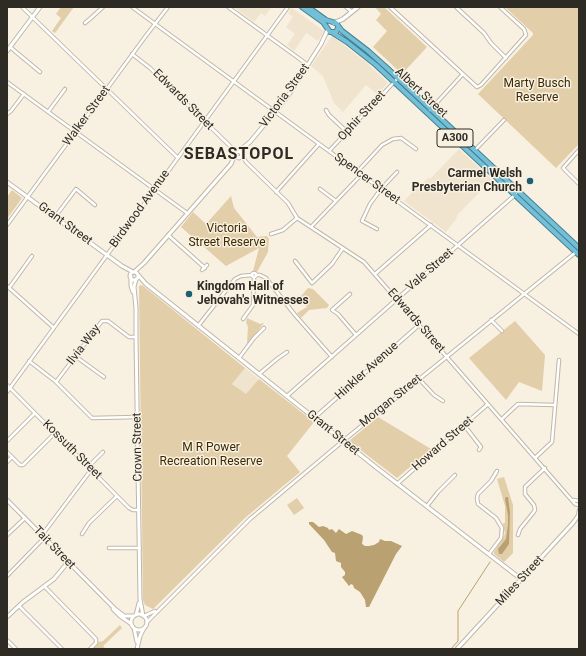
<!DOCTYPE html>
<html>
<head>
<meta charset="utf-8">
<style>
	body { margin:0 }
	#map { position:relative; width:586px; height:656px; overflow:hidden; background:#f8f0e1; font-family:Roboto,sans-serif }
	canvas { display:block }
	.frame { position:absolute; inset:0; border:8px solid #2e2b25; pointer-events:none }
</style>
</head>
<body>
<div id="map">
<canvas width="586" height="656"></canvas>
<div class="frame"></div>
</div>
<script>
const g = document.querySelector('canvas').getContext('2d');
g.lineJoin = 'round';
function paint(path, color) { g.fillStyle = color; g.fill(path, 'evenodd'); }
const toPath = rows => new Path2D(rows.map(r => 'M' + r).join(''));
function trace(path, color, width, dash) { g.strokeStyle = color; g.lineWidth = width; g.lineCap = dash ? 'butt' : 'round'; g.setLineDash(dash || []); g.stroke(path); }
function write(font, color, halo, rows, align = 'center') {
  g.font = font + ' Roboto,sans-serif'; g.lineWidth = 3; g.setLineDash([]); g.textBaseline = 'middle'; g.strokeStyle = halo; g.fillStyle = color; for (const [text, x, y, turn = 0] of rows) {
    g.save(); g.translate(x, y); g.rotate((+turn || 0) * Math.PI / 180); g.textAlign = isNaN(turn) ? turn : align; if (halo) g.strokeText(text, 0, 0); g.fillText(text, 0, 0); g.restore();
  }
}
paint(toPath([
	[234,7,253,7,256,9,258,7,272,7,265,16,261,13,254,22],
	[292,8,324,31,318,41,306,33,294,51,287,45,295,34,286,27,293,17,288,13],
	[332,36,367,63,388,83,377,94,366,85,343,112,334,103,323,76,311,66],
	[459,149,492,180,458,214,456,219,446,232,404,201,421,183,422,184,428,178,430,179],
	[245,368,259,379,246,395,232,384]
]), '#f0e4ce');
paint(toPath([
	[61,7,74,7,55,33,52,31,61,18,56,14],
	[375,7,384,7,427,47,402,74,373,47,387,31,376,20,381,14],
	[505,7,579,7,579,144,556,168,478,94,533,35,533,33],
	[12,190,22,198,7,219,7,197],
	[231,196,234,208,257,237,267,236,269,239,268,252,257,272,253,271,259,248,226,266,181,227,193,212,206,224],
	[142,285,245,368,232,384,246,394,259,379,314,422,287,456,300,472,246,517,153,609,145,605,143,600,139,286],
	[308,288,313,289,329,305,327,308,309,310,301,318,297,313,307,307,300,297],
	[247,318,260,324,264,323,248,344,247,343,248,327,246,322],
	[515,321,545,355,542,391,519,382,506,400,469,358],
	[378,417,431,449,397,478,349,441],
	[504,477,513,505,513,553,504,562,494,554,494,552,505,534,503,523,505,523,505,506,497,479],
	[297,498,304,508,294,515,287,505],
	[120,625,122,628,103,646,106,649,93,649,98,642,103,641]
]), '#e2cea9');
paint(toPath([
	[506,497,508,497,510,512,509,544,502,554,499,554,498,549,506,539,508,525,508,515,505,499],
	[309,522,313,522,319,527,323,526,328,528,329,530,332,529,336,533,339,529,346,534,352,531,362,535,363,537,362,544,365,546,369,546,374,545,379,542,380,539,385,541,391,541,402,546,396,554,369,607,366,607,365,600,360,592,354,588,353,585,351,584,349,586,342,577,345,575,345,572,341,567,341,563,336,561,335,553,332,552,324,540,309,524]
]), '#baa171');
trace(toPath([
	[451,649,458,641,458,611,490,562]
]), '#baa171', 1);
const minor = toPath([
	[22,7,178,158],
	[132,7,579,334],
	[228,7,308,65],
	[346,7,352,12],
	[390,7,477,87,481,85,526,35,524,29,500,7],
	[456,7,484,33,491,43,506,58],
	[85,23,91,18,103,7],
	[10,47,40,72],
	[132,54,150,68,232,148,235,154],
	[7,82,187,213],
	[326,110,329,115,347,132],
	[430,110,462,75],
	[48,112,65,89],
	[7,114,11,111,24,94],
	[475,150,504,120],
	[579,150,563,168,579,184],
	[329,151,398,78],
	[242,155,246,162,288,203,297,218,364,262,575,504,579,505],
	[357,172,382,145,393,139,401,138,416,149],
	[320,189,336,201],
	[276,192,319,144],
	[55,217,76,189,95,205],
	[7,225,145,37,168,7],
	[311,227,361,175],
	[377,229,362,221,370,204,381,189,397,172],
	[271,234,283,230,297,218],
	[168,235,205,268],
	[295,261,312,283,332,264,343,248],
	[202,270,207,265],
	'252 275a2 2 0 1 1 4 0a2 2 0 1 1-4 0Z',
	[375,274,431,225],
	[256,275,260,275,266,278,295,315,332,357],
	[7,286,54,328],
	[9,288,32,256],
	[350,294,332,310,338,314,356,335],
	[243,319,253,305,254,278],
	[491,320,502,331],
	[198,326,235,279,241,276,252,275],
	[75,356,104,377],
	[239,358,254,338,264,328],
	[29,361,55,381,92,418,138,417],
	[259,374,277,359,287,352],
	[419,379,434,395,443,401],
	[56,382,102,321,108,321,129,337,136,337],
	[7,385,129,508,133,510,139,510],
	[7,392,288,7],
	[287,396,516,194],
	[314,418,419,325],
	[502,419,518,404,555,405],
	[464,425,481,447,479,450],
	[7,441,35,413],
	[7,452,12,457,7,462],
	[12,457,20,465,23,465,55,433],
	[536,457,552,442,559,360],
	[88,467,103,452],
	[397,484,488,404],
	[573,500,579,501],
	[427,506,438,492,455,475],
	[578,516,579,510],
	[82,534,89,523,117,496],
	[7,535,25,518],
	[42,535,91,470],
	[518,535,520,529,533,513,535,510,534,505,525,494,525,487,545,468],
	[109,548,140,548],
	[489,554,501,538,502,528,496,518,478,504,477,498,478,494,491,481,497,471],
	[7,576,44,538],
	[45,587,96,639,96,643,90,649],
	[19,606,62,649],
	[144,616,155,611],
	[147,622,250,519,343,441,576,252],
	[7,640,16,649]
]);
const tertiary = toPath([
	[7,51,40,7],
	[239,151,250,142,288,96,321,44,328,29],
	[7,182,122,266,133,272],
	[134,272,144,263,231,164,236,152,240,151,242,155,241,157,239,158,236,157,235,155],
	'130 276a4 4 0 1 1 8 0a4 4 0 1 1-8 0Z',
	[138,275,146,284,377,468,521,579],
	[131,276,131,286,133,292],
	[136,279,134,287,136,308,136,337,140,599,143,616],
	[7,500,115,609,124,616,134,616],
	[113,609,120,616,130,623],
	'131 622a8 8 0 1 1 16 0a8 8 0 1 1-16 0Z',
	[136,615,139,603],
	[7,617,23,602,54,579,68,562],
	[134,628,137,642],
	[137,649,140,636,144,628],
	[457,649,573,523,578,516,579,516]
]);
const secondary = toPath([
	[334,23,343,19,358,7]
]);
const trunk = toPath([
	[302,7,323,22,330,32,336,32,338,28],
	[308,7,326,20,336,23,342,31,368,51,387,68,579,248],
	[333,33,347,42,376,65,579,255]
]);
trace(minor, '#bfb7a8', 4.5);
trace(tertiary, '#bfb7a8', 5);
trace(secondary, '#bfb7a8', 5.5);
trace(trunk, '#448192', 6);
trace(minor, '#fff', 2.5);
trace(tertiary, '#fff', 3);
trace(secondary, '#fff', 3.5);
trace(trunk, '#73bfd7', 4);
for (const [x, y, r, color] of [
	[530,181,4,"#1d6074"],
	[189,294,4,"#1d6074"]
]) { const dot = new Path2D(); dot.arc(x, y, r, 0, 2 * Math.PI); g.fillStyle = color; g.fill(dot); trace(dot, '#f8f0e1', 1.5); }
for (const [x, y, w] of [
	[455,138,36]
]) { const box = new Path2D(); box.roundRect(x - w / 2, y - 9, w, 18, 3); g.fillStyle = '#f8f0e1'; g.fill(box); trace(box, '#2e2b25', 1); }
write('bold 11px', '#2e2b25', null, [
	["A300",455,138]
]);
write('12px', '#3c2a01', '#f8f0e1', [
	["Marty Busch",537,84],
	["Reserve",537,98],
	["Victoria",227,229],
	["Street Reserve",227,243],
	["M R Power",211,448],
	["Recreation Reserve",211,462]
]);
write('12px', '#2e2b25', '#f8f0e1', [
	["Albert Street",421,93,43],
	["Victoria Street",285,96,-54],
	["Edwards Street",183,100,45],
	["Walker Street",87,116,-54],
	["Ophir Street",362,116,-47],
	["Spencer Street",367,179,36],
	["Birdwood Avenue",140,209,-54],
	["Grant Street",65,224,36],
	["Vale Street",430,270,-41],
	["Edwards Street",416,321,49],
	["Ilvia Way",84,345,-53],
	["Hinkler Avenue",367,371,-42],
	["Morgan Street",391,401,-39],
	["Grant Street",333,433,39],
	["Howard Street",443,444,-41],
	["Crown Street",138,447,-91],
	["Kossuth Street",72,450,45],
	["Tait Street",54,548,46],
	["Miles Street",520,581,-47]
]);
write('bold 12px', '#2e2b25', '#f8f0e1', [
	["Carmel Welsh",522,174],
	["Presbyterian Church",522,188],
	["Kingdom Hall of",197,287,"left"],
	["Jehovah's Witnesses",197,301,"left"]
], 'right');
g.letterSpacing = '1px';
write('bold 16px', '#2e2b25', '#f8f0e1', [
	["SEBASTOPOL",239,155]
]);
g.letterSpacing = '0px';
</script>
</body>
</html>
